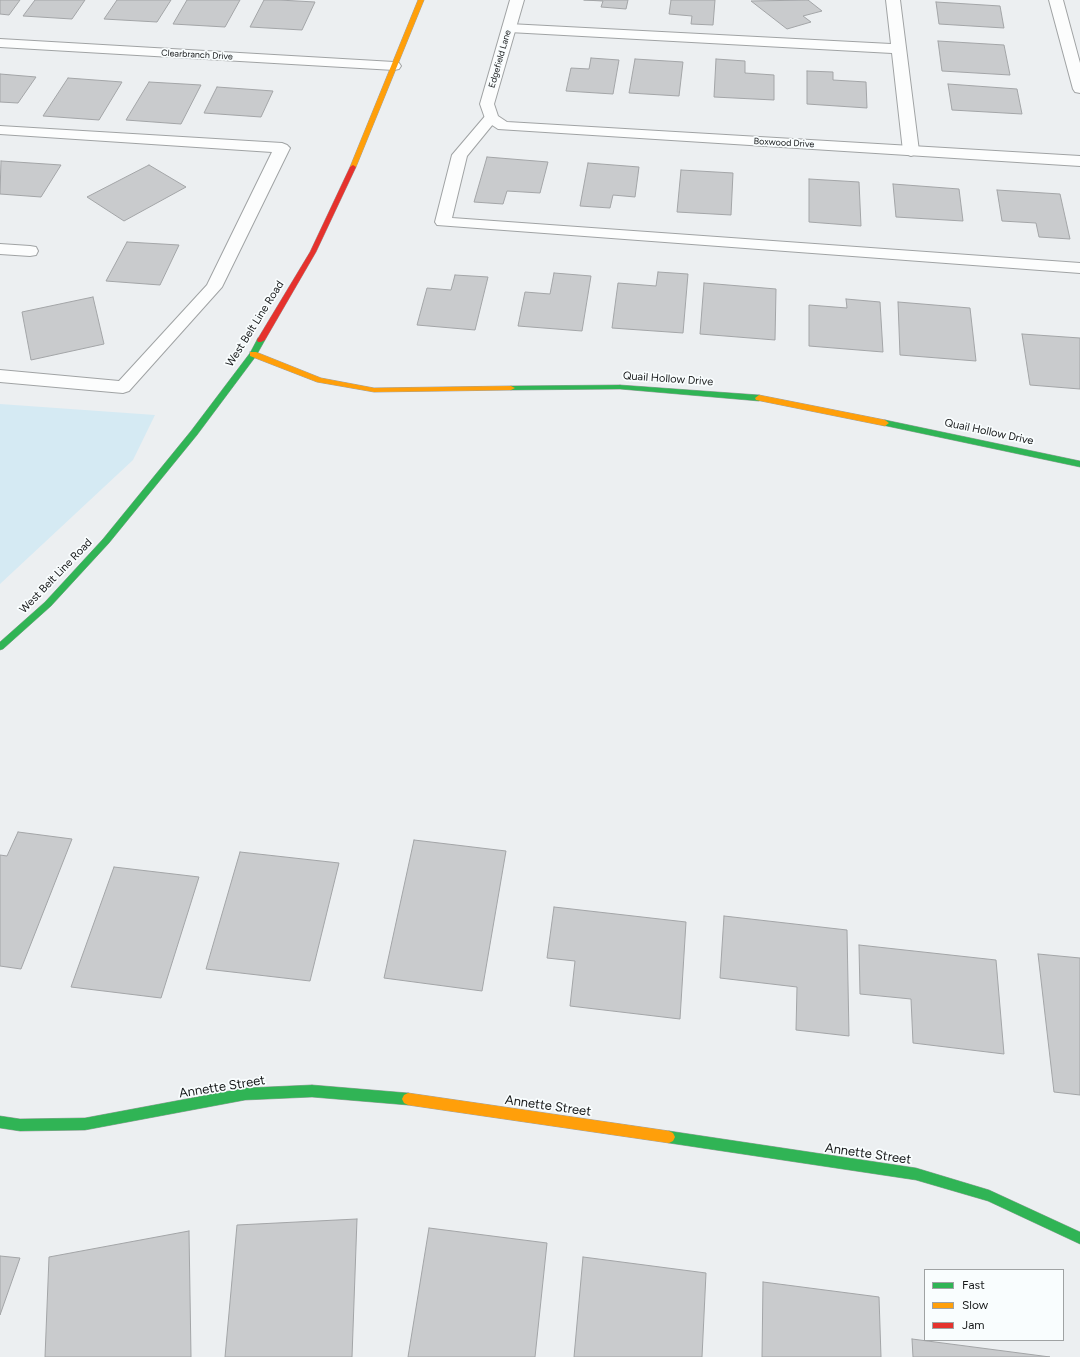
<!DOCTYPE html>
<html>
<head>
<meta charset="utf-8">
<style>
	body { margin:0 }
	#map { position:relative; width:1080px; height:1357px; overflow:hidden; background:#eceff1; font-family:Figtree,sans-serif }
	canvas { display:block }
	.legend { position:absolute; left:924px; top:1269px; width:140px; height:72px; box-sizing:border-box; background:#f9fdfe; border:1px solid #9fa2a3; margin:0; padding:5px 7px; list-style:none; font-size:12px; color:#17191a }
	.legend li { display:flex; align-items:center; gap:8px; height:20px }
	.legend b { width:20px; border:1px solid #9fa2a3 }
</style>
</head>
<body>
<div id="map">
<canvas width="1080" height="1357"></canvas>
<ul class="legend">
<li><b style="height:5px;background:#30b455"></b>Fast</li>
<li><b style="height:5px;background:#ff9f0a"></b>Slow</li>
<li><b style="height:5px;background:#e5322d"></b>Jam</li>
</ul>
</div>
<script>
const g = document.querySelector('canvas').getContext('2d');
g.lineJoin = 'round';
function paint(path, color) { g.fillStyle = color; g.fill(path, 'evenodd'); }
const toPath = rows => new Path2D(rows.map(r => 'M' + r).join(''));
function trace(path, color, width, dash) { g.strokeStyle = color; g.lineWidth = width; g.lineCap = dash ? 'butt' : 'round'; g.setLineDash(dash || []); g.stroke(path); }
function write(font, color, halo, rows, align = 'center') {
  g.font = font + ' Figtree,sans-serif'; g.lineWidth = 3.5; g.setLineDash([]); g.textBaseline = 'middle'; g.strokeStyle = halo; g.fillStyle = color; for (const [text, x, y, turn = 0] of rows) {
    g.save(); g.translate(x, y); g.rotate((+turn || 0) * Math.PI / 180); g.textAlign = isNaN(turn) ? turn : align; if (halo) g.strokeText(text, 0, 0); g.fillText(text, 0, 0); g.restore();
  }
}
paint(toPath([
	[0,404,155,415,133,460,0,584]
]), '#d5eaf3');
const building = toPath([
	[0,0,20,0,9,15,0,14,0,0],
	[35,0,85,0,72,19,23,16,35,0],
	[117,0,171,0,157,22,104,19,117,0],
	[187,0,240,0,225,27,173,24,187,0],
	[264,0,279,0,315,2,302,30,250,27,264,0],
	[584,0,628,0,626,9,601,7,603,1,584,0],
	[671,0,715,0,713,25,691,24,692,16,669,14,671,0],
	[808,0,822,11,803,16,811,22,787,29,751,1,808,0],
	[936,2,1000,6,1004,28,939,24,936,2],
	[938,41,1004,45,1010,75,942,71,938,41],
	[591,58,619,60,613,94,566,91,571,68,589,69,591,58],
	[635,59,683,62,679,96,629,93,635,59],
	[716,59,745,61,745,73,774,75,774,100,714,97,716,59],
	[807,71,833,72,833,80,866,82,867,108,807,104,807,71],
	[0,74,36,77,18,103,0,102,0,74],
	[68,78,122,82,99,120,43,116,68,78],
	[149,82,201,85,181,124,126,120,149,82],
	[948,84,1017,89,1022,114,952,110,948,84],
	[217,87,273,91,261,117,204,113,217,87],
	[487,157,548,162,540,193,507,191,503,204,474,202,487,157],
	[1,161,61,165,41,197,0,194,1,161],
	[588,163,639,167,635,197,613,195,610,208,580,206,588,163],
	[149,165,186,187,124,221,87,197,149,165],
	[681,170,733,173,731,215,677,212,681,170],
	[809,179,859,182,861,226,809,222,809,179],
	[893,184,959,189,963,221,896,217,893,184],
	[997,190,1060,194,1070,239,1039,237,1036,223,1002,221,997,190],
	[127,242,179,245,160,285,106,281,127,242],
	[658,272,688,274,683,333,612,328,618,283,656,286,658,272],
	[554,273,591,276,582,331,518,326,525,292,550,294,554,273],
	[455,275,488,277,475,330,417,325,427,288,451,290,455,275],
	[704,283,776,289,775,340,700,334,704,283],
	[93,297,104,344,31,360,22,312,93,297],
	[846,299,880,302,883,352,809,346,809,305,847,308,846,299],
	[898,302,970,308,976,361,900,355,898,302],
	[1022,334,1080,338,1080,389,1030,385,1022,334],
	[18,832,72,839,21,969,0,966,0,855,7,856,18,832],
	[414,840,506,851,482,991,384,978,414,840],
	[240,852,339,863,310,981,206,969,240,852],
	[114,867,199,877,161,998,71,987,114,867],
	[554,907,686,922,680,1019,570,1006,575,961,547,958,554,907],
	[724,916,847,930,849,1036,796,1030,797,987,720,978,724,916],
	[859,945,996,960,1004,1054,913,1043,911,999,860,994,859,945],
	[1038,954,1080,958,1080,1095,1054,1092,1038,954],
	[357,1219,352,1357,225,1357,237,1225,357,1219],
	[429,1228,547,1243,535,1357,408,1357,429,1228],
	[189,1231,191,1357,45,1357,49,1257,189,1231],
	[0,1256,20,1258,0,1315,0,1256],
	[583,1257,706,1273,702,1357,574,1357,583,1257],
	[763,1282,879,1297,881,1357,762,1357,763,1282],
	[912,1339,1050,1357,913,1357,912,1339]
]);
paint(building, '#c9cbcd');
trace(building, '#a3a5a7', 1);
const lane = toPath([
	[886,0,900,0,919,151,916,154,911,156,906,154,903,151,892,53,509,32,504,31,502,28,504,25,509,24,891,44,886,0],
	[491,114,496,115,498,118,467,156,452,218,1080,263,1080,273,437,225,435,222,452,155,486,115,491,114],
	[0,126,282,143,287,145,290,148,222,287,129,391,123,393,0,382,0,370,119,381,207,285,272,152,0,134,0,126]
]);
const street = toPath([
	[510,0,524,0,494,104,498,116,507,122,1080,156,1080,166,498,129,486,121,480,104,510,0],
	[1049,0,1063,0,1080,63,1080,93,1075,92,1073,89,1049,0],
	[0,39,394,62,399,63,401,66,399,69,394,70,0,47,0,39],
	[0,244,30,246,36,247,38,251,36,255,30,256,0,254,0,244]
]);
const fast = toPath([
	[258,338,261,338,265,340,256,356,197,435,109,543,51,606,3,649,0,650,0,642,45,602,103,539,191,431,250,353,258,338],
	[620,385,759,395,763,398,759,401,620,389,511,390,507,388,511,386,620,385],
	[885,420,1080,461,1080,467,882,425,882,421,885,420],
	[312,1085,408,1093,412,1095,414,1099,412,1103,408,1105,312,1097,245,1100,85,1130,20,1131,0,1128,0,1116,20,1119,85,1118,245,1088,312,1085],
	[669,1131,916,1168,989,1190,1080,1232,1080,1244,988,1201,916,1180,669,1143,665,1141,663,1137,665,1133,669,1131]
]);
const slow = toPath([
	[418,0,424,0,356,167,351,168,350,167,418,0],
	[250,352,256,352,321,378,374,388,511,386,515,388,511,390,374,392,317,382,250,356,250,352],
	[759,395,885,420,889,423,885,426,756,400,755,398,759,395],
	[408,1093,669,1131,673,1133,675,1137,673,1141,669,1143,408,1105,404,1103,402,1099,404,1095,408,1093]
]);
const jam = toPath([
	[353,165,356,167,316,252,265,340,261,342,258,342,257,340,310,252,350,167,353,165]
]);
trace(lane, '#a0a3a4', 2);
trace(street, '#a0a3a4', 2);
trace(fast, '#a0a3a4', 1);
trace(slow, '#a0a3a4', 1);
trace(jam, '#a0a3a4', 1);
paint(lane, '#fcfdfd');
paint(street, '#fcfdfd');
paint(fast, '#30b455');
paint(slow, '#ff9f0a');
paint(jam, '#e5322d');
write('9px', '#17191a', '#f9fdfe', [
	["Clearbranch Drive",197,55,3],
	["Edgefield Lane",500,59,-74],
	["Boxwood Drive",784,143,3]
]);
write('11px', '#17191a', '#f9fdfe', [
	["West Belt Line Road",255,324,-58],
	["Quail Hollow Drive",668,379,4],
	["Quail Hollow Drive",989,432,12],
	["West Belt Line Road",56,576,-46]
]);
write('13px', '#17191a', '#f9fdfe', [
	["Annette Street",222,1087,-9],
	["Annette Street",548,1106,8],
	["Annette Street",868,1154,8]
]);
</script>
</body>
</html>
